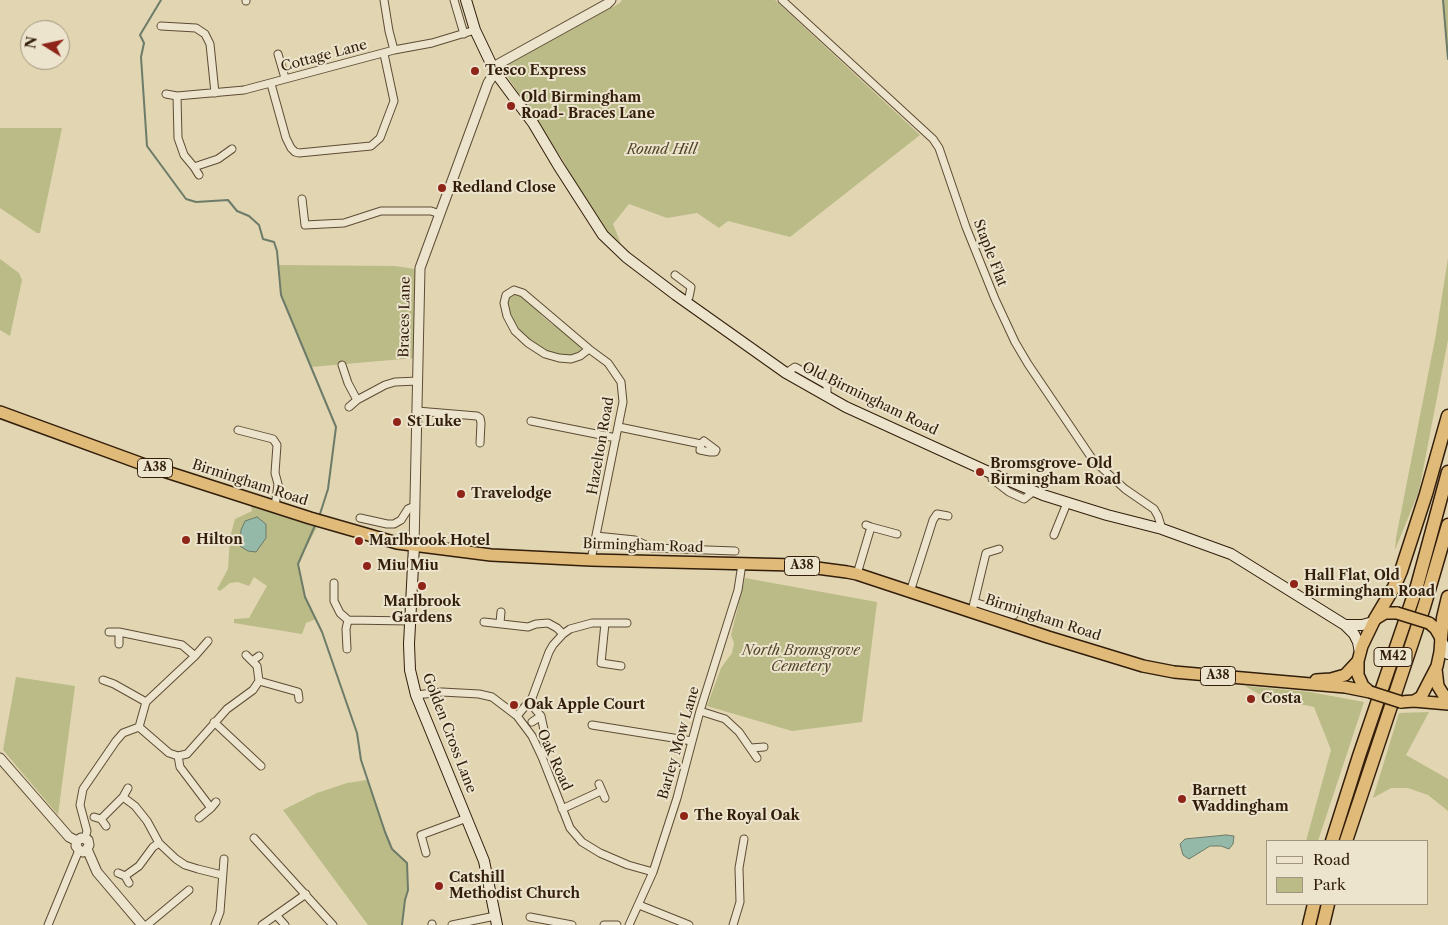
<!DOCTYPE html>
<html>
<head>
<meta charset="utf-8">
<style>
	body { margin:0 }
	#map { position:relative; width:1448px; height:925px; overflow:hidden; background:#e1d5b2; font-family:"Libre Caslon Text",serif }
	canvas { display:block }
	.legend { position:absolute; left:1266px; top:840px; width:162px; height:65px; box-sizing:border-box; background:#ece4cd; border:1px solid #a2957f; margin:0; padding:6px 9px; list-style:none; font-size:15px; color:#321e0a }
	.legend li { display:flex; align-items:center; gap:10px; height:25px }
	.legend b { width:25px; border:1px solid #a2957f }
	.north { position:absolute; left:20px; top:20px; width:50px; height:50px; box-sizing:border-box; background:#ece4cd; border:1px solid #a2957f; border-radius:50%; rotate:280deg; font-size:14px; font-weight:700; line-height:20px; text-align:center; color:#321e0a }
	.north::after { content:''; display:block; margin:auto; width:18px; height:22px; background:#8f2418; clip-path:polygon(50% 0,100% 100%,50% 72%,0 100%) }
</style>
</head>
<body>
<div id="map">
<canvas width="1448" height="925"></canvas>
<ul class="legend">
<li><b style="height:6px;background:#ece4cd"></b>Road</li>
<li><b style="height:14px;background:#bbbb87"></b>Park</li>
</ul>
<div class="north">N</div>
</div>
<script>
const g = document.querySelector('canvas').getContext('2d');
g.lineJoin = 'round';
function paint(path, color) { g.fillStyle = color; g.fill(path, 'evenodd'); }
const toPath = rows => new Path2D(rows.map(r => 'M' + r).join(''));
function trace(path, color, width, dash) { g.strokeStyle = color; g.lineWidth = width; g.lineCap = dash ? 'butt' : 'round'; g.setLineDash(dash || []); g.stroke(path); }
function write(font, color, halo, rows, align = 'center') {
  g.font = font + ' "Libre Caslon Text",serif'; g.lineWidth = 4; g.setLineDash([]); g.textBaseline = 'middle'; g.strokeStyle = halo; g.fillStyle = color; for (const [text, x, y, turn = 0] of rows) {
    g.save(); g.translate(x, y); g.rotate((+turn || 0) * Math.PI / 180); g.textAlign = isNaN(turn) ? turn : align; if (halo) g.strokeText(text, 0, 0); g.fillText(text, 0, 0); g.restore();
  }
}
paint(toPath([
	[622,0,775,0,920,135,790,237,728,221,719,228,697,213,667,218,629,204,613,224,621,244,603,227,587,204,562,159,503,70,511,63,620,3],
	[1443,0,1448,0,1448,59,1447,56],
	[0,128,62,128,40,233,37,233,0,208],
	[1448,258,1448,340,1419,491,1395,550,1396,538,1436,334],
	[0,259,19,273,22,280,10,336,0,330],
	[279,265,395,266,415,269,414,358,311,367,281,295],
	[516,293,521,294,541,312,541,315,553,325,557,325,581,344,581,349,579,354,568,357,547,352,520,334,516,329,507,301,512,294],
	[251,506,317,527,298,563,305,597,316,619,306,623,302,634,234,623,234,619,249,618,267,586,254,577,249,586,238,582,230,583,220,591,217,589,228,569,230,537,235,519,252,511],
	[745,578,877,602,862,722,792,731,707,706,721,668,732,653,734,643,731,635],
	[16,677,75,686,58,815,3,750],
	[1245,686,1310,692,1364,702,1318,841,1306,841,1331,750,1314,707,1264,697],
	[1429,712,1406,755,1448,779,1448,811,1428,795,1408,788,1391,788,1373,798,1399,713],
	[367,780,392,849,407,863,408,890,405,900,402,925,368,925,283,810,317,793,347,783]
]), '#bbbb87');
const water = toPath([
	[257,517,266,524,266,538,256,552,248,551,240,546,241,530,245,521,257,517],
	[1226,835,1234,836,1233,844,1229,849,1221,846,1210,846,1189,859,1183,855,1180,844,1185,839,1226,835]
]);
paint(water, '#95b9a8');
trace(water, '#6d7b69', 1);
trace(toPath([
	[161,0,140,35,144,43,141,57,147,146,186,199,196,202,228,200,237,211,249,216,259,225,263,239,274,242,277,251,281,295,336,427,328,489,319,517],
	[1443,0,1448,59],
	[316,523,298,564,305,597,322,632,357,733,361,760,385,832,392,849,407,863,408,890,405,900,402,925]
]), '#6d7b69', 2);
const minor = toPath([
	[246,0,246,1],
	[384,0,389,31,394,50],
	[454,0,464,34],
	[782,0,933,139,939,148,966,227,995,299,1015,342,1028,364,1093,460,1125,489,1154,509,1158,516,1162,529],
	[161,26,196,28,205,34,210,44,215,93],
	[278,54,285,78],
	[271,84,286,138,291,148,295,152,299,153,371,146,380,138,394,101,384,54],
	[166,94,177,96,244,90,394,50,432,43,475,30],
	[177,96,178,138,184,155,194,167,199,175],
	[194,167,218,159,232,149],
	[302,199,305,225,344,223,381,211,431,211,440,214],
	[675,275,691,287,689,297,685,302],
	[589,349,523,293,514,290,506,295,504,303,507,316,515,331,528,343,545,354,559,358,571,359,580,356,589,349,608,363,621,382,623,402,591,560],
	[342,365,348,383,357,400,385,385,395,382,418,381],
	[786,373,795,367,827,385,827,393,825,396],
	[349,407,357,400],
	[417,411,477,416,480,418,481,423,480,443],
	[531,421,616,438],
	[619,427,701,444,704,441,716,450,715,452,710,452,700,450,701,444],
	[238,430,273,439,277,445,275,473,278,484,275,507],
	[993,474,992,479,1009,492,1024,499,1034,491],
	[360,518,387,524,394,524,401,520,408,509,415,506],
	[866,525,871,527,897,534],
	[1054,535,1067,503],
	[596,536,635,540,652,548,735,551],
	[857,574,871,527],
	[334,583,334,601,340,613,348,620,346,629,347,649],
	[910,592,933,520,937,514,948,516],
	[974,602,1014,615],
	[972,611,986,553,999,549],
	[348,620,410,621],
	[484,622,528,627,536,624,548,623,557,628,563,634],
	[500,623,501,612],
	[605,623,601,663,621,666],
	[109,632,119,632,182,645,195,656],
	[119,644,119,632],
	[252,661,259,656],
	[103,680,114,684,146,702],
	[259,681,298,692,299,699],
	[416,695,442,692,479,694,492,697,517,716,532,736,542,757,570,828,582,842,600,853,628,865,653,872],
	[535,709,541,716,544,730,546,745,542,757],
	[700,711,725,719,739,732,757,758],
	[517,716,532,698,549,652,553,645,563,634,570,629,592,623,627,623],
	[214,722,261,766],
	[532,722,541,716],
	[592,725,692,741],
	[139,727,146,702,195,656,208,641],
	[751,748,764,747],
	[178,756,180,767,211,808,199,818],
	[599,784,605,798],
	[123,797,135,806,147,821,159,843,176,859,185,865,198,869,222,875],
	[211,808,216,802],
	[562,809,601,791],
	[94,817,101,819,106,826],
	[101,819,123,797,128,788],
	[85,838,87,831,80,805,83,789,116,741,123,733,139,727,169,753,178,756,187,754,227,709,253,690,259,681,257,666,246,655],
	[254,838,333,925],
	[426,853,421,835,467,818],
	[118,873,125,876,129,883],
	[125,876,139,866,153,847,159,843],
	[639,905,689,925],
	[276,915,285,925],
	[530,917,572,925],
	[432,924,432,925],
	[48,925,79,850],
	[147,925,189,890],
	[215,925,220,912,224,859],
	[262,925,306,894],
	[452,925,495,916],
	[604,925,617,925],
	[629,925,653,872,677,798,700,711,738,590,742,564],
	[733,925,740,902,739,868,744,839]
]);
const tertiary = toPath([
	[493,67,607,4,611,0],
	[414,546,420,268,488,83,495,72],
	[0,758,69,837,77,841,81,838,88,840,89,845,87,849,97,872,142,925],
	[77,841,76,846,79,850,83,852,87,849]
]);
const secondary = toPath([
	[466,0,475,30,495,72,533,123,558,165,603,235,626,257,676,295,786,373,846,407,993,474,1043,495,1107,515,1162,529,1231,554,1345,625,1354,634,1358,642,1360,653],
	[414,546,409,644,410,670,416,695,484,861,497,925],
	[1345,625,1362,625,1373,622],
	[1442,642,1448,654]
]);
const trunk = toPath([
	[0,412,145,465,310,518,397,543,491,555,591,560,794,565,847,572,857,574,1048,637,1143,666,1174,672,1345,687,1370,692],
	[1436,669,1438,686,1443,694,1448,699],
	[1316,680,1331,679,1345,675,1358,661],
	[1370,692,1363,686,1358,675,1358,661,1362,646,1375,619,1385,613,1397,613],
	[1414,701,1448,704],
	[1401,702,1414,701,1421,697,1437,666,1440,652,1441,638,1435,628,1429,623]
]);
const motorway = toPath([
	[1375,619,1394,587,1401,571,1426,494,1448,416],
	[1441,638,1443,618,1448,597],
	[1332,841,1359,756,1417,586,1448,472],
	[1346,841,1424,607,1448,525],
	[1309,925,1314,904],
	[1323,925,1328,904]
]);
trace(minor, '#5e4c34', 9);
trace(tertiary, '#5e4c34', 11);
trace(secondary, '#321e0a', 12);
trace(trunk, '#321e0a', 14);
trace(motorway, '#321e0a', 15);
trace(minor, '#ece4cd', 7);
trace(tertiary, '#ece4cd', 9);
trace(secondary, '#ece4cd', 10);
trace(trunk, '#e0ba79', 11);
trace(motorway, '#e0ba79', 12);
const trunkBridge = toPath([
	[1397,613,1429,623],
	[1370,692,1401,702]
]);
trace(trunkBridge, '#321e0a', 14, []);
trace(trunkBridge, '#e0ba79', 11);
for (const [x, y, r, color] of [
	[475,71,5,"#8f2418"],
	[511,106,5,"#8f2418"],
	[442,188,5,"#8f2418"],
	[397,422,5,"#8f2418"],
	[980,472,5,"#8f2418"],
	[461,494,5,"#8f2418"],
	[186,540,5,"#8f2418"],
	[359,541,5,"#8f2418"],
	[367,566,5,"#8f2418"],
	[1294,584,5,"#8f2418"],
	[422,586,5,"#8f2418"],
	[1251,699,5,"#8f2418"],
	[514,705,5,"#8f2418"],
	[1182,799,5,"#8f2418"],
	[684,816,5,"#8f2418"],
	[439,886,5,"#8f2418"]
]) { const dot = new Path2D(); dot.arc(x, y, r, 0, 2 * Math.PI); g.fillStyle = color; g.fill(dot); trace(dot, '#ece4cd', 2); }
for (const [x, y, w] of [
	[155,468,35],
	[802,566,35],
	[1393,657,38],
	[1218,676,35]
]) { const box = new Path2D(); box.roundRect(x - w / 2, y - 9.5, w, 19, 4); g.fillStyle = '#ece4cd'; g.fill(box); trace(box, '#321e0a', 1); }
write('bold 12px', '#321e0a', null, [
	["A38",155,468],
	["A38",802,566],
	["M42",1393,657],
	["A38",1218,676]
]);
write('14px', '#321e0a', '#ece4cd', [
	["Cottage Lane",324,56,-15],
	["Staple Flat",990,253,69],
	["Braces Lane",405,317,-89],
	["Old Birmingham Road",870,399,26],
	["Hazelton Road",601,446,-80],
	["Birmingham Road",250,483,18],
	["Birmingham Road",643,546,2],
	["Birmingham Road",1043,618,18],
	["Golden Cross Lane",449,733,69],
	["Barley Mow Lane",679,743,-74],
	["Oak Road",554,760,66]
]);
write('bold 14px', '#321e0a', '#ece4cd', [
	["Tesco Express",485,71],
	["Old Birmingham",521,98],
	["Road- Braces Lane",521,114],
	["Redland Close",452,188],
	["St Luke",407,422],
	["Bromsgrove- Old",990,464],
	["Birmingham Road",990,480],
	["Travelodge",471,494],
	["Hilton",196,540],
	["Marlbrook Hotel",369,541],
	["Miu Miu",377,566],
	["Hall Flat, Old",1304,576],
	["Birmingham Road",1304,592],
	["Marlbrook",422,602,"center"],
	["Gardens",422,618,"center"],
	["Costa",1261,699],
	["Oak Apple Court",524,705],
	["Barnett",1192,791],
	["Waddingham",1192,807],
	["The Royal Oak",694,816],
	["Catshill",449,878],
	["Methodist Church",449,894]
], 'left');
write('italic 14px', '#544529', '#ece4cd', [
	["Round Hill",662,150],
	["North Bromsgrove",801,651],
	["Cemetery",801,667]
]);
</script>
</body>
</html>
